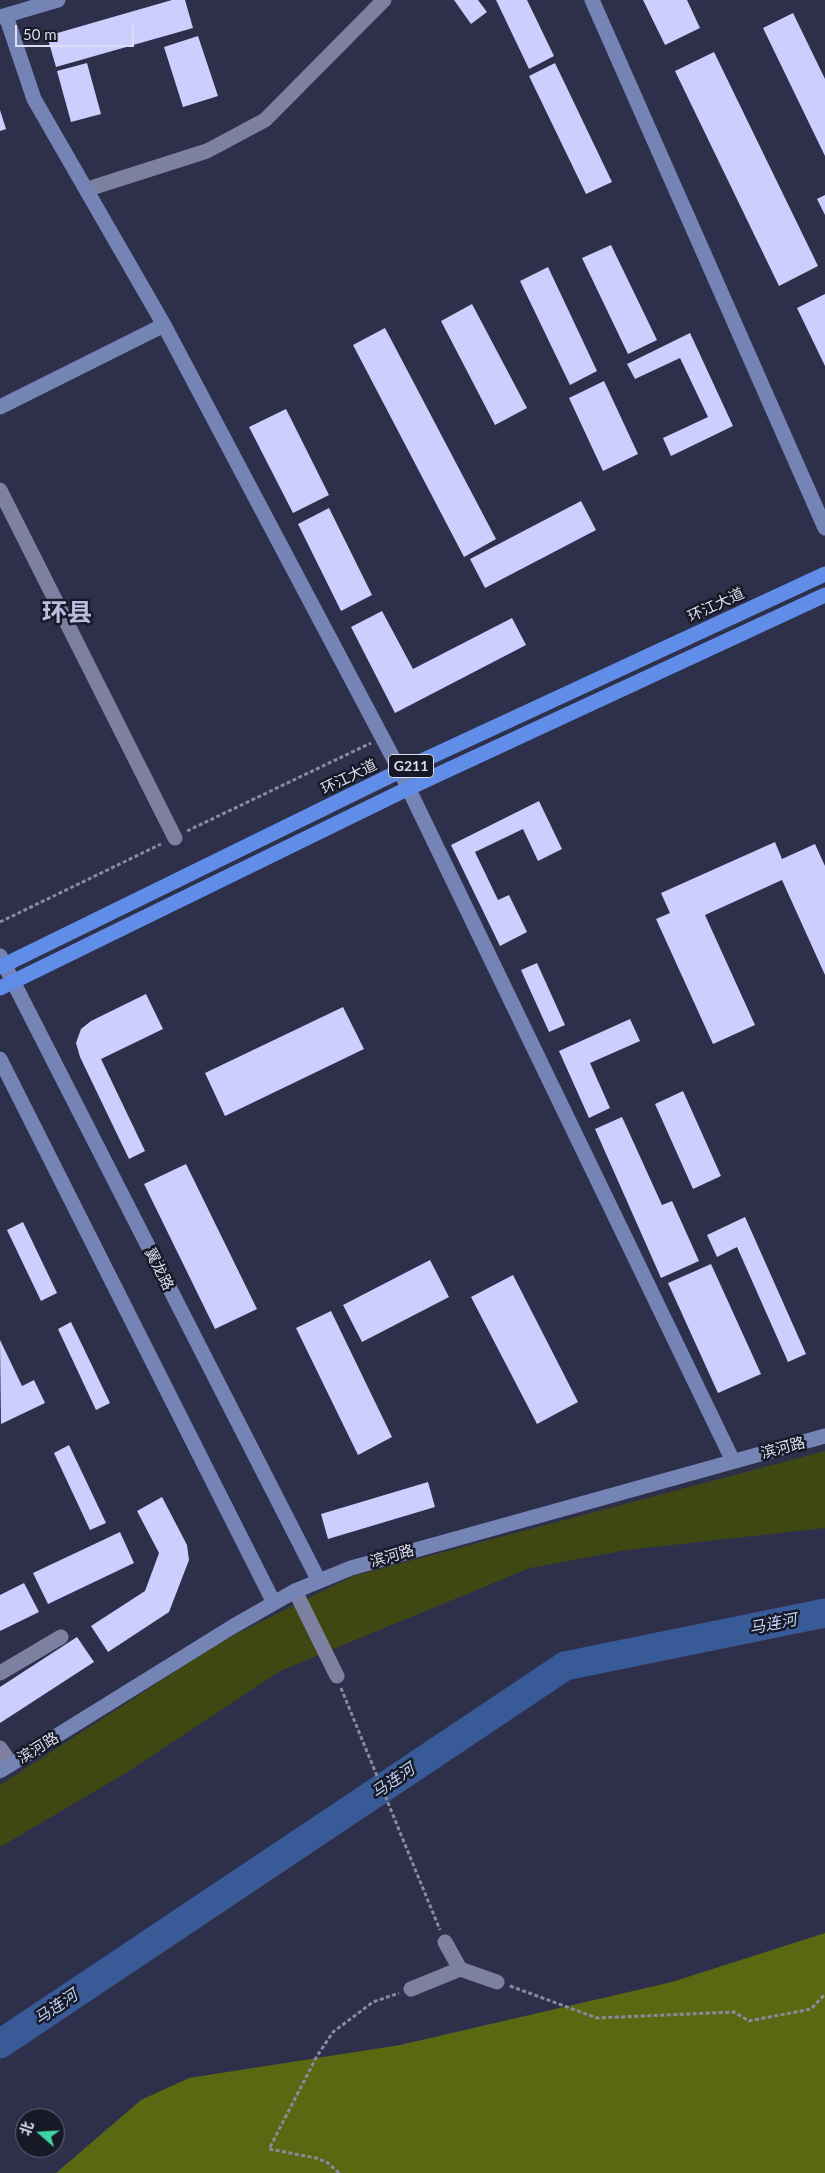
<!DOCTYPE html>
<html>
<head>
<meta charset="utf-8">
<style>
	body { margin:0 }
	#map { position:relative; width:825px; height:2173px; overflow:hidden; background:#2e2f4b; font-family:Lato,"Noto Sans SC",sans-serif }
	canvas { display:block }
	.north { position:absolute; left:15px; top:2108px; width:50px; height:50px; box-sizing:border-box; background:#181926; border:1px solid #666877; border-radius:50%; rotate:289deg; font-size:14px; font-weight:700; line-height:20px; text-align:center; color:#dcdef0 }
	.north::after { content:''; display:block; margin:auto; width:18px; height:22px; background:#3dd4a3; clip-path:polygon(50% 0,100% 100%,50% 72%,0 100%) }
	.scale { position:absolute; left:15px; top:25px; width:119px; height:22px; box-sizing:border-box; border:2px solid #dcdef0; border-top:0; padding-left:6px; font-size:15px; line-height:18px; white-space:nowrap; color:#dcdef0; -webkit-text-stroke:4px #181926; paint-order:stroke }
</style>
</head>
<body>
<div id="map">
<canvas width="825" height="2173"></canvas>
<div class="north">北</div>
<div class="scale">50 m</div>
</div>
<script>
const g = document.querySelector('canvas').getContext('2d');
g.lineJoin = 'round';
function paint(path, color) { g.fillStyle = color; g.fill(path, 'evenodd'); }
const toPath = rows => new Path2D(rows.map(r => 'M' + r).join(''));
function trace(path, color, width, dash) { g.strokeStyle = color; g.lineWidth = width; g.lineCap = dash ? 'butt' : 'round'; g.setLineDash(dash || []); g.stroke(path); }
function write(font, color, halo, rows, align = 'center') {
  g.font = font + ' Lato,"Noto Sans SC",sans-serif'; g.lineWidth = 5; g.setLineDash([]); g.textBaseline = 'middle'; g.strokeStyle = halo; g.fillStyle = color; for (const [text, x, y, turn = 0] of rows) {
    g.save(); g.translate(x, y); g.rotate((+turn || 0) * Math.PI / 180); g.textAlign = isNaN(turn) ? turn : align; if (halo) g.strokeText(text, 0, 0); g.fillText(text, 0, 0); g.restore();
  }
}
paint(toPath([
	[825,1451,825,1528,627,1550,530,1568,280,1671,126,1773,0,1847,0,1785,222,1641,353,1576]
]), '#3f4813');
paint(toPath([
	[825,1933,825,2173,56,2173,141,2100,189,2078,400,2045,672,1982]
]), '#5b6812');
trace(toPath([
	[0,2044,565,1666,825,1613]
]), '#385b98', 29);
paint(toPath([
	[172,0,185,0,193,28,56,67,47,36],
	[454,0,478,0,487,12,471,24],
	[496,0,527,0,554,56,529,69],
	[643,0,687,0,700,28,665,45],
	[793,13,825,79,825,156,763,28],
	[198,36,218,96,183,107,164,47],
	[714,52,818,266,779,286,675,71],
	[87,63,101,114,71,122,57,71],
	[555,63,612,182,586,194,529,76],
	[0,110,6,129,0,131],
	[825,195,825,215,817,199],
	[611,245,657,340,628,354,582,258],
	[548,267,597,371,570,385,520,281],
	[825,294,825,366,797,308],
	[472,304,527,408,495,425,441,321],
	[385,328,496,539,464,557,353,345],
	[690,333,733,426,671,456,663,438,708,417,680,358,635,379,627,364],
	[604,381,638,454,603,471,569,398],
	[286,409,329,495,293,513,249,427],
	[581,501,596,530,485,588,470,559],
	[329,508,372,595,341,611,298,524],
	[382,611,413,669,512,618,526,645,395,713,351,627],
	[539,801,562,849,538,861,523,829,475,852,498,900,509,895,527,932,500,946,451,845],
	[775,842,782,859,815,844,825,866,825,975,782,880,705,915,755,1025,713,1044,656,919,670,913,661,893],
	[537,963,565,1025,549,1032,521,970],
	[146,994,163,1029,101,1059,145,1151,129,1159,80,1057,76,1043,81,1029,91,1021],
	[343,1007,364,1049,225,1116,205,1073],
	[630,1019,640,1041,590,1063,610,1108,589,1118,559,1051],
	[683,1091,721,1176,693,1189,655,1104],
	[622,1117,662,1205,672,1201,699,1261,661,1278,595,1129],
	[186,1164,257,1309,215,1329,144,1184],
	[745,1217,806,1354,788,1362,737,1247,717,1257,707,1235],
	[23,1222,57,1293,41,1301,7,1230],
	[430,1260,449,1297,362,1342,343,1305],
	[711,1264,761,1374,718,1393,668,1283],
	[513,1275,578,1402,537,1424,471,1297],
	[331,1311,392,1437,358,1455,296,1328],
	[71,1322,110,1403,96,1410,58,1329],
	[0,1340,22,1386,34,1380,45,1403,1,1424],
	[69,1445,106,1523,90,1530,54,1453],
	[428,1482,435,1507,328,1539,321,1514],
	[162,1497,187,1545,189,1560,169,1612,108,1652,91,1626,145,1591,159,1553,137,1511],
	[120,1532,134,1563,48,1604,33,1573],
	[24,1583,39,1612,0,1631,0,1595],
	[77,1637,94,1662,0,1723,0,1687]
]), '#cccffd');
trace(toPath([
	[187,831,371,743],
	[0,922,161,844],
	[341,1688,440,1930],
	[510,1986,597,2018,734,2012,749,2021,811,2009,825,1994],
	[339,2173,328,2163,316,2158,269,2149,317,2056,333,2032,373,2002,399,1993]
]), '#888aa0', 3, [4, 2.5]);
trace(toPath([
	[88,189,207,151,265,120,384,0],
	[0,490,175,838],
	[295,1591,337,1676],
	[0,1673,61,1637],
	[0,1748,11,1764],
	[445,1942,460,1969,497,1982],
	[411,1989,460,1969]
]), '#7d80a0', 15);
trace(toPath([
	[592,0,825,528],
	[6,16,34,99,164,325,400,771,733,1461],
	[0,17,58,0],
	[0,407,164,325],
	[0,956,319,1581],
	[0,1059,274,1603],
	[0,1771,232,1627,295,1591,351,1568,825,1436]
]), '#7484b5', 15);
trace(toPath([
	[0,967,400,771,825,574],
	[0,988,409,788,825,595]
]), '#5f8de7', 15);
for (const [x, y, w] of [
	[411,766,45]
]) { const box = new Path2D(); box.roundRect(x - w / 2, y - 11.5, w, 23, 4); g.fillStyle = '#181926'; g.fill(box); trace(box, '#dcdef0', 1); }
write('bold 14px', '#dcdef0', null, [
	["G211",411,766]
]);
write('15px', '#dcdef0', '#181926', [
	["环江大道",716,605,-25],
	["环江大道",349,777,-26],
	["翼龙路",159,1269,63],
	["滨河路",783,1448,-15],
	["滨河路",392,1556,-16],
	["滨河路",38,1748,-31]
]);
write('italic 16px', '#bcd2f5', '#181926', [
	["马连河",773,1624,-11],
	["马连河",393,1781,-34],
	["马连河",56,2007,-34]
]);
write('bold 25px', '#babde0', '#181926', [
	["环县",67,613]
]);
</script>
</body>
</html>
